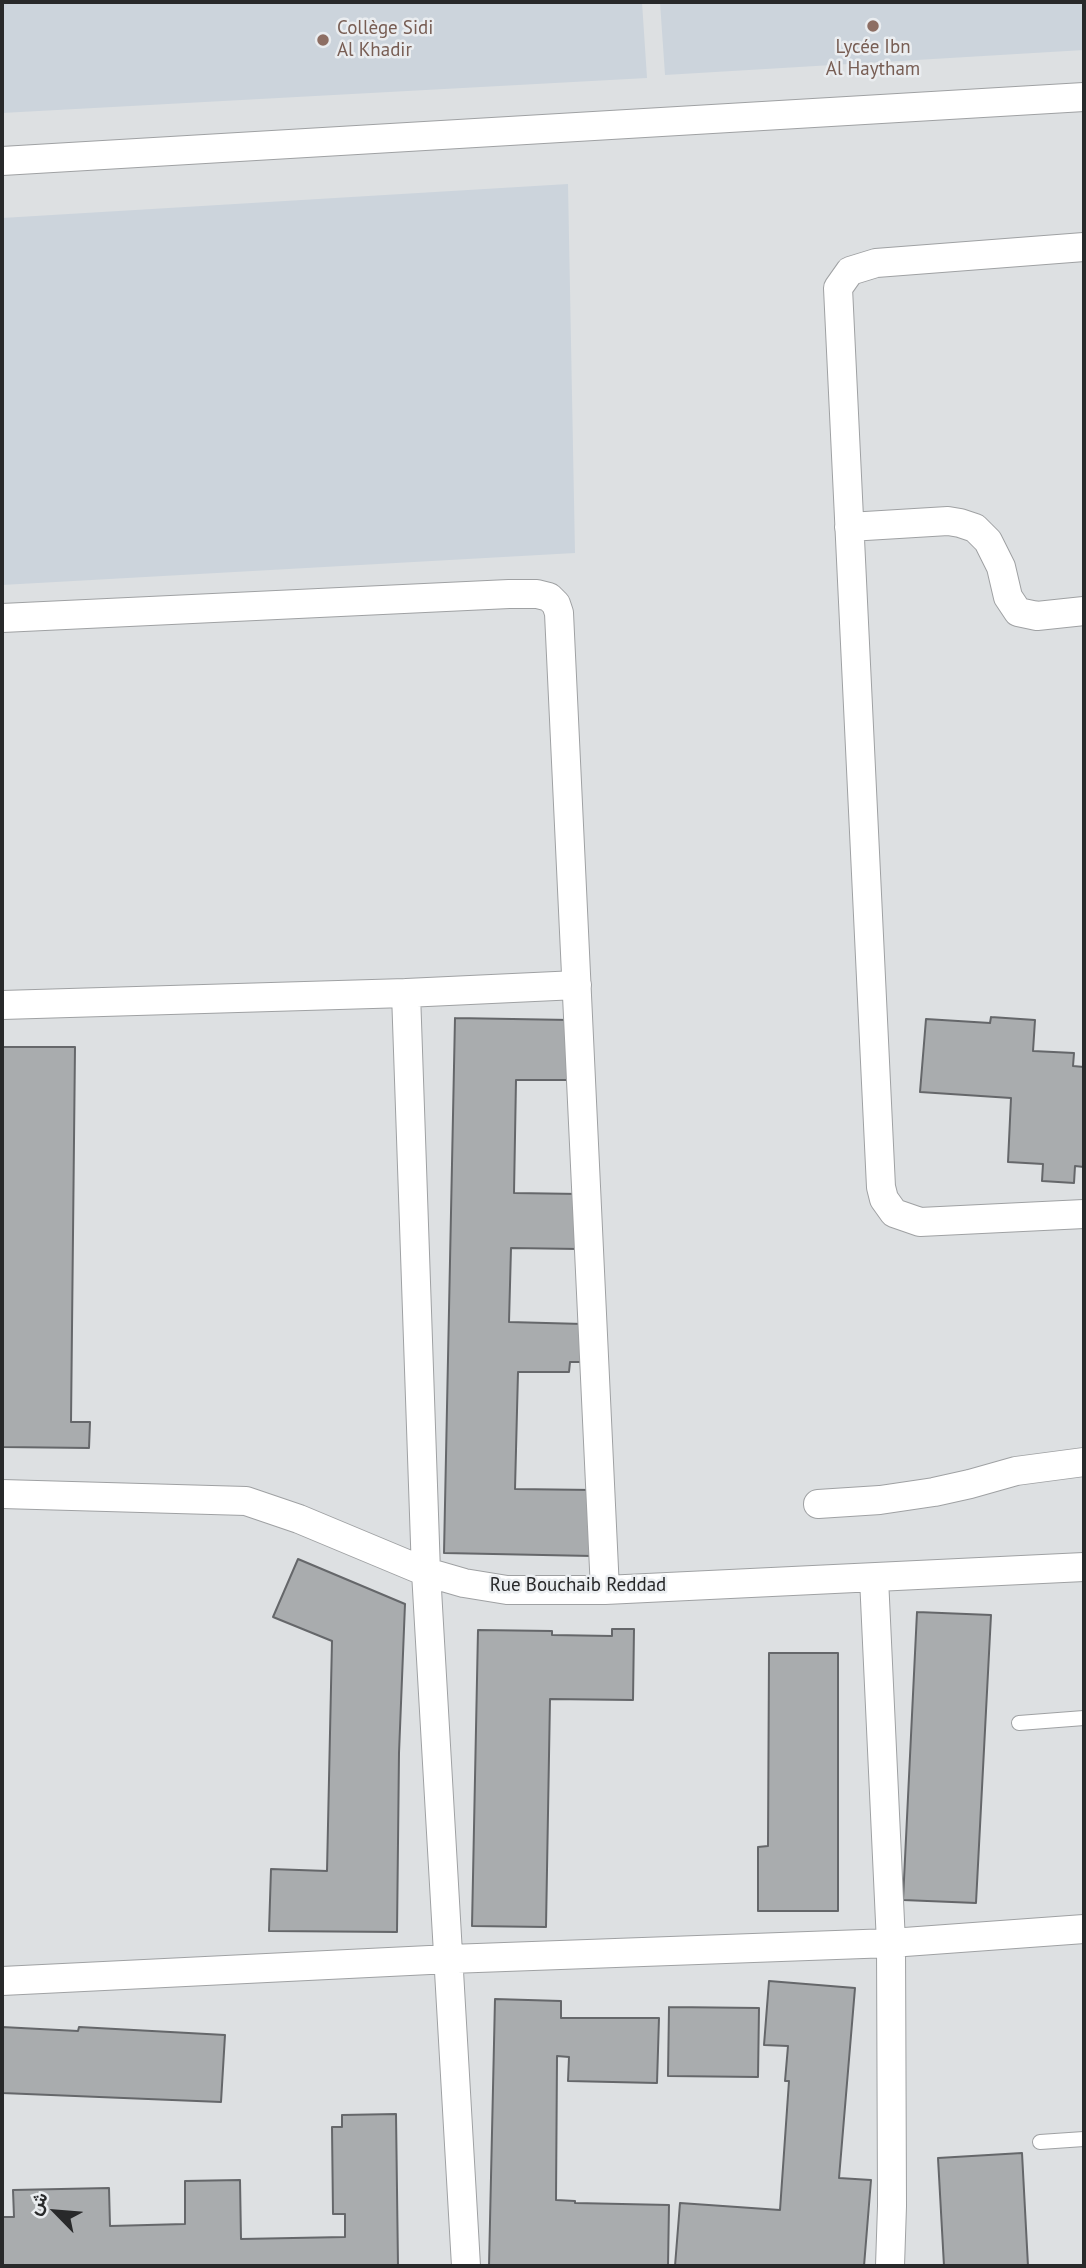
<!DOCTYPE html>
<html>
<head>
<meta charset="utf-8">
<style>
	body { margin:0 }
	#map { position:relative; width:1086px; height:2268px; overflow:hidden; background:#dde0e2; font-family:"PT Sans",Vazirmatn,sans-serif }
	canvas { display:block }
	.frame { position:absolute; inset:0; border:4px solid #28292a; pointer-events:none }
	.north { position:absolute; left:21px; top:2177px; width:70px; height:70px; -webkit-text-stroke:5px #eaedf0; paint-order:stroke; rotate:295deg; font-size:19px; font-weight:700; line-height:28px; text-align:center; color:#28292a }
	.north::after { content:''; display:block; margin:auto; width:24px; height:32px; background:#28292a; clip-path:polygon(50% 0,100% 100%,50% 72%,0 100%) }
</style>
</head>
<body>
<div id="map">
<canvas width="1086" height="2268"></canvas>
<div class="frame"></div>
<div class="north">ش</div>
</div>
<script>
const g = document.querySelector('canvas').getContext('2d');
g.lineJoin = 'round';
function paint(path, color) { g.fillStyle = color; g.fill(path, 'evenodd'); }
const toPath = rows => new Path2D(rows.map(r => 'M' + r).join(''));
function trace(path, color, width, dash) { g.strokeStyle = color; g.lineWidth = width; g.lineCap = dash ? 'butt' : 'round'; g.setLineDash(dash || []); g.stroke(path); }
function write(font, color, halo, rows, align = 'center') {
  g.font = font + ' "PT Sans",sans-serif'; g.lineWidth = 5; g.setLineDash([]); g.textBaseline = 'middle'; g.strokeStyle = halo; g.fillStyle = color; for (const [text, x, y, turn = 0] of rows) {
    g.save(); g.translate(x, y); g.rotate((+turn || 0) * Math.PI / 180); g.textAlign = isNaN(turn) ? turn : align; if (halo) g.strokeText(text, 0, 0); g.fillText(text, 0, 0); g.restore();
  }
}
paint(toPath([
	[2,2,642,2,647,78,2,113],
	[660,2,1084,2,1084,50,665,75],
	[568,184,575,553,2,585,2,218]
]), '#ccd4dc');
const building = toPath([
	[991,1017,1035,1020,1033,1051,1074,1053,1073,1066,1084,1067,1084,1167,1075,1166,1074,1183,1042,1181,1043,1164,1008,1162,1011,1098,920,1092,926,1019,990,1023,991,1017],
	[455,1018,570,1020,569,1080,516,1080,514,1193,580,1194,579,1249,511,1248,509,1322,583,1324,583,1362,570,1362,569,1372,518,1372,515,1489,594,1490,592,1556,444,1553,455,1018],
	[2,1047,75,1047,71,1422,90,1422,89,1448,2,1447,2,1047],
	[298,1559,405,1604,399,1753,397,1932,269,1931,271,1869,327,1871,332,1641,273,1617,298,1559],
	[917,1612,991,1615,976,1903,903,1900,917,1612],
	[612,1629,634,1629,633,1700,550,1699,546,1927,472,1926,478,1630,552,1631,552,1635,612,1636,612,1629],
	[769,1653,838,1653,838,1911,758,1911,758,1847,768,1846,769,1653],
	[769,1981,855,1988,839,2178,871,2180,864,2266,675,2266,680,2203,780,2210,789,2081,785,2081,788,2046,764,2045,769,1981],
	[495,1999,561,2001,561,2018,659,2018,657,2083,568,2081,569,2057,557,2056,556,2200,575,2201,575,2203,669,2205,668,2266,489,2266,495,1999],
	[669,2007,759,2008,758,2077,668,2076,669,2007],
	[2,2027,78,2031,79,2027,225,2035,221,2102,2,2093,2,2027],
	[396,2114,398,2266,2,2266,2,2217,14,2217,13,2190,109,2188,110,2226,185,2224,185,2181,240,2180,241,2239,345,2237,345,2214,333,2214,332,2127,342,2127,342,2115,396,2114],
	[1022,2153,1028,2266,944,2266,938,2158,1022,2153]
]);
paint(building, '#a9acae');
trace(building, '#65676a', 2);
const lane = toPath([
	[1019,1723,1084,1718],
	[1040,2142,1084,2139]
]);
const street = toPath([
	[2,161,1084,97],
	[1084,247,876,263,850,271,838,288,881,1187,884,1199,894,1213,920,1222,1084,1214],
	[849,527,948,521,960,523,975,528,988,541,1001,567,1008,597,1018,612,1037,616,1084,611],
	[2,618,509,594,537,594,549,597,556,604,559,613,605,1590],
	[406,993,426,1572,466,2266],
	[2,1005,406,993,577,985],
	[2,1494,246,1501,299,1519,426,1572,464,1583,507,1590,605,1590,1084,1567],
	[818,1504,880,1500,934,1492,970,1484,1016,1471,1084,1462],
	[874,1578,891,1943,892,2206,890,2266],
	[2,1981,450,1959,891,1943,1084,1929]
]);
trace(lane, '#9fa1a3', 16);
trace(street, '#9fa1a3', 30);
trace(lane, '#fff', 14);
trace(street, '#fff', 28);
for (const [x, y, r, color] of [
	[873,26,7,"#8d6e63"],
	[323,40,7,"#8d6e63"]
]) { const dot = new Path2D(); dot.arc(x, y, r, 0, 2 * Math.PI); g.fillStyle = color; g.fill(dot); trace(dot, '#eaedf0', 2.5); }
write('19px', '#785e54', '#eaedf0', [
	["Collège Sidi",337,29],
	["Al Khadir",337,51],
	["Lycée Ibn",873,48,"center"],
	["Al Haytham",873,70,"center"]
], 'left');
write('19px', '#28292a', '#eaedf0', [
	["Rue Bouchaib Reddad",578,1586]
]);
</script>
</body>
</html>
